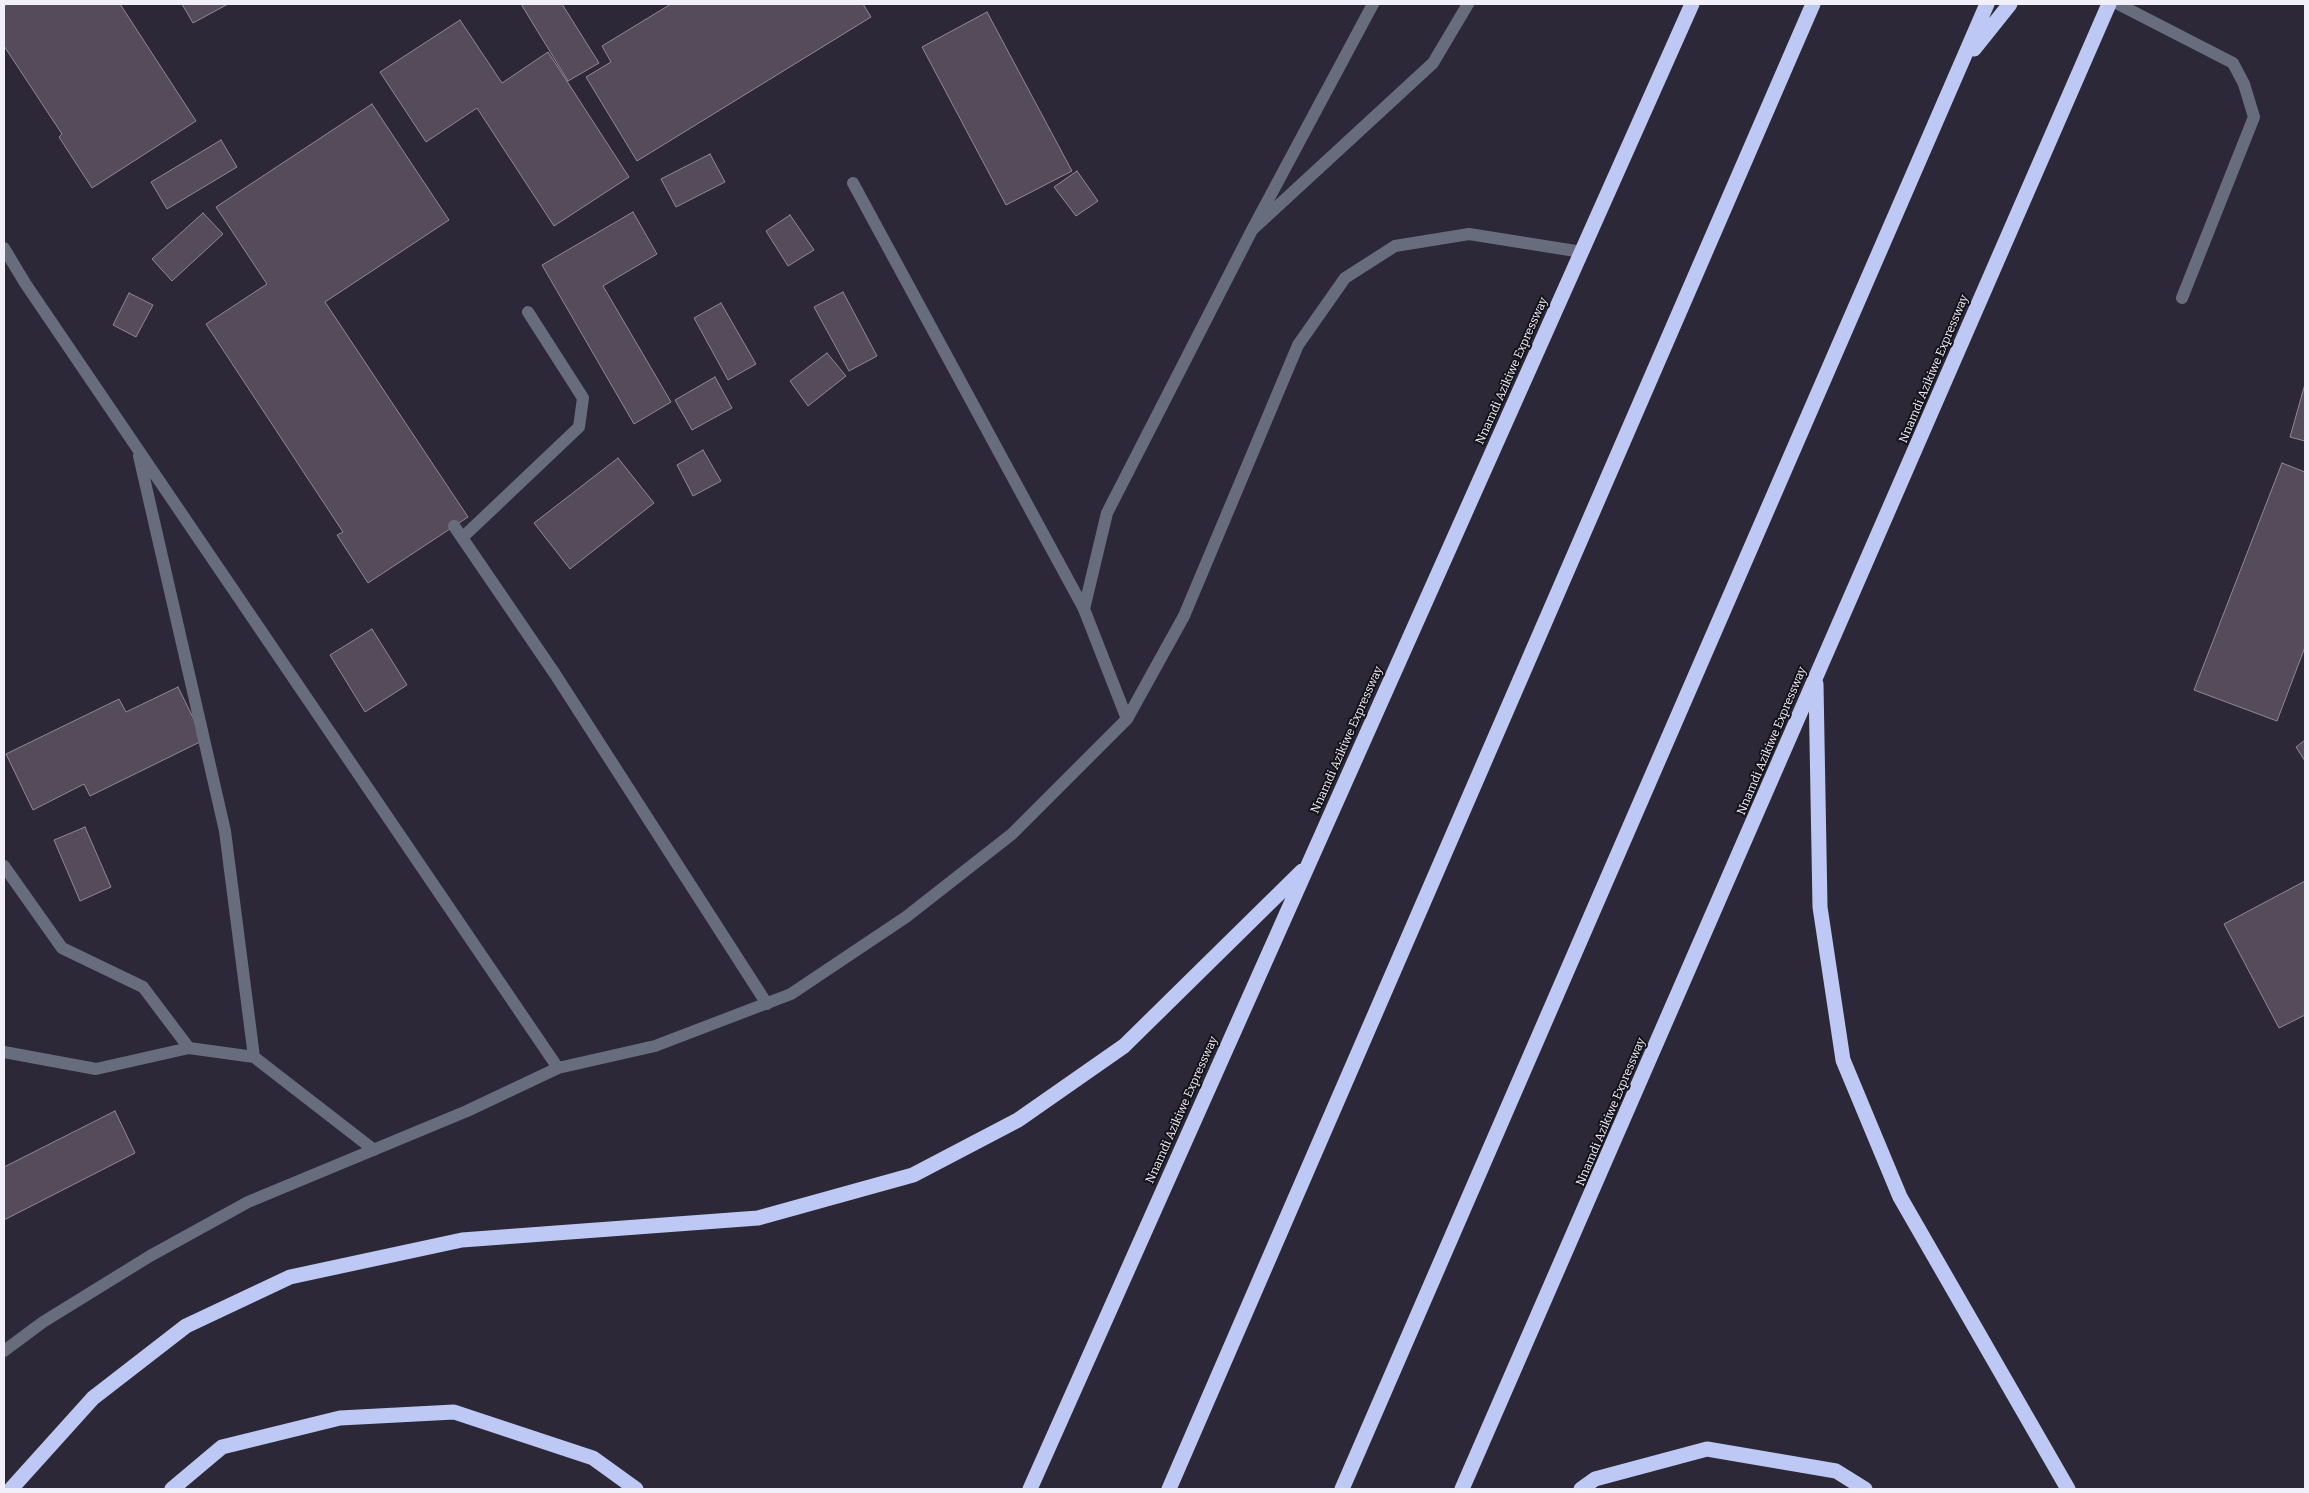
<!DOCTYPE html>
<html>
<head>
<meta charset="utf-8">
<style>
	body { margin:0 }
	#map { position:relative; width:2309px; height:1493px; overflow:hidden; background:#2c2837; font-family:Bitter,serif }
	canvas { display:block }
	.frame { position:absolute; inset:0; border:5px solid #f1eff9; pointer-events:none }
</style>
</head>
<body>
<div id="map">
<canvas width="2309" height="1493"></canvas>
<div class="frame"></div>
</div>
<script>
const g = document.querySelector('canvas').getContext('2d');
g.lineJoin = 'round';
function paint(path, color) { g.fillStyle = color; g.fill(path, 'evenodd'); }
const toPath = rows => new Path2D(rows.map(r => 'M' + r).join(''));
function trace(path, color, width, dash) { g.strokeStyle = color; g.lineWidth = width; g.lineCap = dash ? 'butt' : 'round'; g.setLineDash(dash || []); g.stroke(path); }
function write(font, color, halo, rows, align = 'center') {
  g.font = font + ' Bitter,serif'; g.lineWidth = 4; g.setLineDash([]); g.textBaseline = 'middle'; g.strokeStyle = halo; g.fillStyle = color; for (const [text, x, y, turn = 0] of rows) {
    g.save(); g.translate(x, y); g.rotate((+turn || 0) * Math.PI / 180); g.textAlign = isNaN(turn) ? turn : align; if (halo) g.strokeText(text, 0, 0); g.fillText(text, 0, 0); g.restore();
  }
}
const building = toPath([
	[7,4,120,4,196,121,92,188,59,137,62,134,4,46,4,6,7,4],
	[182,4,228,4,193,23,182,4],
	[521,4,562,4,599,63,568,81,521,4],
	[671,4,863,4,871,17,637,161,586,77,611,62,602,46,671,4],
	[987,12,1072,171,1006,205,922,47,987,12],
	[460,20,502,83,548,52,629,177,554,226,477,108,426,142,380,72,460,20],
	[372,104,449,220,325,302,468,517,368,583,337,535,343,532,206,324,267,284,216,207,372,104],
	[221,140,237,167,167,209,151,182,221,140],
	[710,154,725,182,676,207,661,179,710,154],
	[1077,171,1098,201,1076,216,1054,187,1077,171],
	[633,212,657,254,603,286,671,402,634,424,542,265,633,212],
	[203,213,223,234,172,281,152,259,203,213],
	[790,215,814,250,788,266,766,231,790,215],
	[843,292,877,356,849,371,814,307,843,292],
	[129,293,153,305,136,337,113,325,129,293],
	[721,303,756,364,728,380,694,318,721,303],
	[827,353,846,376,808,406,790,381,827,353],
	[715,377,732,408,692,430,675,400,715,377],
	[2305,384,2305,441,2290,437,2305,384],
	[703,450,721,481,693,496,677,465,703,450],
	[618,458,654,503,570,569,534,523,618,458],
	[2282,463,2305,472,2305,647,2277,721,2194,690,2282,463],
	[372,629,407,685,365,712,330,655,372,629],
	[178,687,204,740,90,796,84,784,33,810,6,754,119,699,126,712,178,687],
	[2305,740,2305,761,2296,747,2305,740],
	[85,827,111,887,80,901,54,840,85,827],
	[2305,881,2305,1015,2279,1028,2224,924,2305,881],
	[115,1111,135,1153,4,1220,4,1167,115,1111]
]);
paint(building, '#564b5a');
trace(building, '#938797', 1);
trace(toPath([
	[2118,4,2233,63,2244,84,2254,117,2182,298],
	[853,183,1084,609],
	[1254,228,1433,63,1468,4],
	[454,526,555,674,767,1004],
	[462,538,579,427,583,398,528,312],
	[4,866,62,948,143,987,189,1048]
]), '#686d7e', 12);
trace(toPath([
	[4,248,25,283,558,1068],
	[139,456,225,831,254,1057],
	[1127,719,1084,609,1107,513,1252,230,1373,4],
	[4,1052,96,1069,189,1048,254,1057,374,1150],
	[4,1351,43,1322,150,1256,248,1202,467,1111,558,1068,655,1046,791,994,906,917,1012,834,1127,719,1184,616,1298,345,1345,278,1395,246,1469,234,1582,252]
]), '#686d7e', 12);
trace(toPath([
	[1974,49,2010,4],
	[1816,684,1820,907,1843,1060,1900,1197,2068,1489],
	[11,1489,93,1398,186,1326,290,1277,462,1240,758,1218,913,1175,1018,1120,1124,1046,1302,871],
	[172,1489,222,1447,340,1418,454,1412,593,1458,636,1489],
	[1030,1489,1692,4],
	[1169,1489,1813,4],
	[1342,1489,1987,4],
	[1462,1489,2109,4],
	[1581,1489,1595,1479,1707,1449,1836,1471,1865,1489]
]), '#bdc9f4', 15);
write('12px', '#f1eff9', '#141219', [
	["Nnamdi Azikiwe Expressway",1934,369,-67],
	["Nnamdi Azikiwe Expressway",1512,371,-66],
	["Nnamdi Azikiwe Expressway",1347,740,-66],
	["Nnamdi Azikiwe Expressway",1772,741,-67],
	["Nnamdi Azikiwe Expressway",1182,1110,-66],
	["Nnamdi Azikiwe Expressway",1611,1112,-67]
]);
</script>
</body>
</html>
